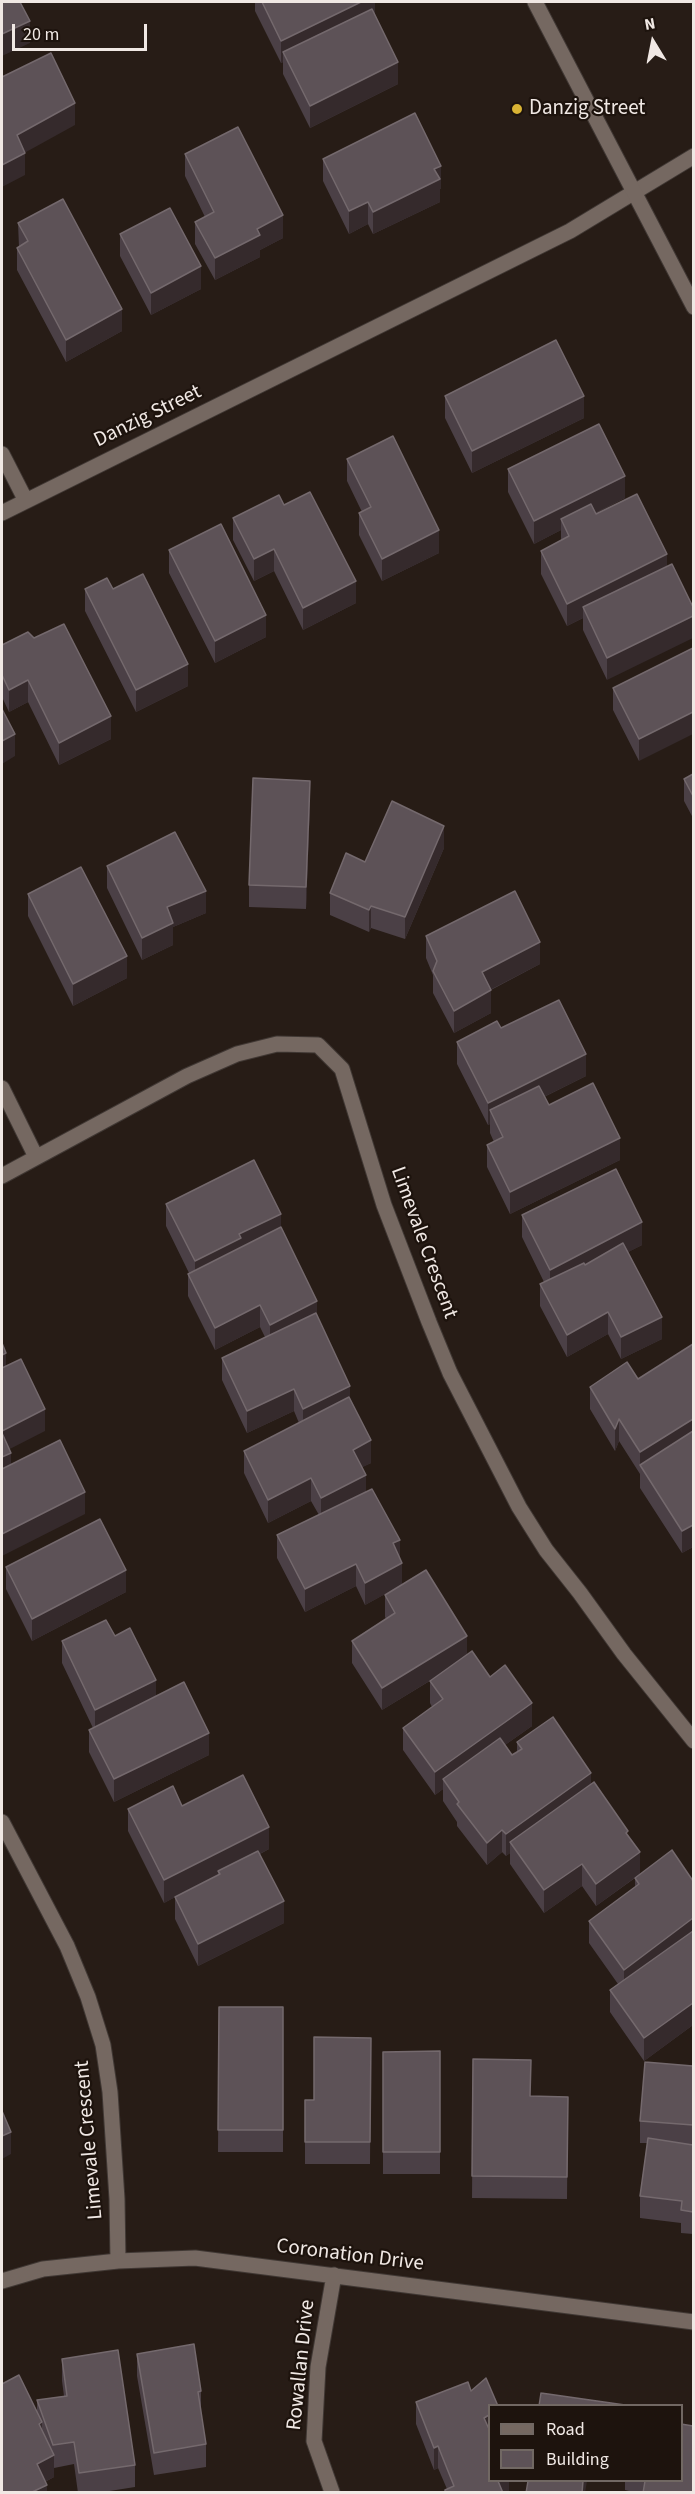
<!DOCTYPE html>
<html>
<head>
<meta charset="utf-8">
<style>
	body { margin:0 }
	#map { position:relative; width:695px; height:2494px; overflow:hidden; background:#271c16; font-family:"Source Sans 3",sans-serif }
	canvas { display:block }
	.frame { position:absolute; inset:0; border:3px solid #f0e8e4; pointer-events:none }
	.legend { position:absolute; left:488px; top:2404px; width:195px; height:78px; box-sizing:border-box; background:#1d130d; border:2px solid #716863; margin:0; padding:8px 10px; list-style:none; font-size:18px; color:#f0e8e4 }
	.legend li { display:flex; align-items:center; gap:12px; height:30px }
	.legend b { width:30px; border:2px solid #716863 }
	.north { position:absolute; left:623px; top:12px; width:60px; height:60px; -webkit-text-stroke:4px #1d130d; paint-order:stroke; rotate:350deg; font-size:16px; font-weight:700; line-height:24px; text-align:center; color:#f0e8e4 }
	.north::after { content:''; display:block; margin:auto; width:21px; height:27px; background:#f0e8e4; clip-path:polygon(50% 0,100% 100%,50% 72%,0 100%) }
	.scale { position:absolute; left:12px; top:24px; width:135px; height:27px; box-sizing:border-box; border:3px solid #f0e8e4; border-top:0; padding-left:8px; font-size:18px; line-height:21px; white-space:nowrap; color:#f0e8e4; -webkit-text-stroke:4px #1d130d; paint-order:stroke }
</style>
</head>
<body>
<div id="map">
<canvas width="695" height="2494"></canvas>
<div class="frame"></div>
<ul class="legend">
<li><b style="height:8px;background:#756861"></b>Road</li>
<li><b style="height:16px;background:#5d5257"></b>Building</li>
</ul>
<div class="north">N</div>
<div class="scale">20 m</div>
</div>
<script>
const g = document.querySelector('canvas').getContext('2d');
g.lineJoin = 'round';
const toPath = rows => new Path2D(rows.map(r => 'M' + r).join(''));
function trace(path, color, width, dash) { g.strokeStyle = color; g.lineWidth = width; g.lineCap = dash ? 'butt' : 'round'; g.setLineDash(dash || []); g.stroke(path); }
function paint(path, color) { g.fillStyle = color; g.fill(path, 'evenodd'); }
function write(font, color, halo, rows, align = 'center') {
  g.font = font + ' "Source Sans 3",sans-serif'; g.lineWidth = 4.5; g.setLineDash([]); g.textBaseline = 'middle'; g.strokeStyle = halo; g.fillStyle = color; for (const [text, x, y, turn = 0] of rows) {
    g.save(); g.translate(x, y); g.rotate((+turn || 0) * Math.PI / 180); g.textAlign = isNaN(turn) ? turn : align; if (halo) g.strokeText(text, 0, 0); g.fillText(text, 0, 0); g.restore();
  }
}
const minor = toPath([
	[2,454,26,501],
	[2,513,570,231,694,156],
	[2,1088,36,1157],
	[2,1176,187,1076,237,1054,277,1044,318,1045,342,1069,384,1205,429,1322,450,1373,519,1507,546,1550,580,1593,624,1654,694,1741],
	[2,1822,67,1946,88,1997,103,2045,110,2092,117,2199,118,2261],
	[2,2281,43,2269,118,2261,195,2258,694,2322],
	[332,2492,314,2441,318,2367,334,2275]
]);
const secondary = toPath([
	[535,2,694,307]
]);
trace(minor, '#403834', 17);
trace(secondary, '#403834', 17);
trace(minor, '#756861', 15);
trace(secondary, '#756861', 15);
paint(toPath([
	[255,2,375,2,375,15,398,84,310,128,283,74,283,62,281,63,255,11],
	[185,154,283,238,260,250,260,257,215,280,195,244,195,222,205,217,185,176],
	[323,159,441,188,440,189,440,202,373,234,368,224,349,234,323,181],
	[18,223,122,331,66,362,17,270,17,248,19,247],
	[120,234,201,289,151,315,120,256],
	[445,396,584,418,472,473,445,418],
	[347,459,439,553,382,581,359,535,359,513,362,512,347,481],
	[508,469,625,498,596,513,596,514,637,494,607,680,583,630,583,618,567,626,541,574,541,551,561,541,561,530,534,544,508,492],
	[233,518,356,603,303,630,274,571,254,581,233,540],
	[169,550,266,637,215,663,169,573],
	[85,589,113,589,188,686,136,712,85,611],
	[2,645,111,739,59,765,28,702,9,712,2,697],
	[693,648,639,761,613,710,613,688],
	[693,774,693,818,684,801,684,779],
	[310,803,306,909,249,907,249,885],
	[444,848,405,939,371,928,369,932,330,915,330,893,365,862],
	[107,866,206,913,173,927,173,945,142,960,107,888],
	[28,894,127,978,73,1006,28,916],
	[426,936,540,964,491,990,491,1013,454,1033,433,993,433,975,426,958],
	[501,1028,586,1076,544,1097,549,1105,620,1160,510,1214,487,1167,487,1145,494,1142,490,1133,490,1124,488,1125,457,1064,457,1042],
	[166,1204,281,1227,317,1316,350,1401,371,1463,362,1467,366,1492,400,1560,402,1585,467,1654,490,1677,532,1726,505,1745,512,1755,517,1752,517,1742,591,1784,628,1837,640,1874,693,1881,693,2025,644,2061,610,2012,610,1990,618,1984,589,1943,589,1921,635,1887,635,1878,596,1906,582,1886,544,1913,510,1864,510,1853,506,1856,502,1852,487,1865,457,1826,457,1822,443,1801,443,1789,435,1795,403,1750,403,1728,432,1707,430,1703,430,1681,433,1679,382,1710,352,1663,352,1641,386,1619,385,1617,385,1595,394,1589,365,1605,356,1586,305,1612,277,1558,277,1535,319,1515,311,1501,268,1523,244,1473,244,1451,299,1423,294,1411,247,1433,222,1380,222,1358,265,1337,260,1327,215,1350,188,1296,188,1274,189,1273,166,1226],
	[522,1215,642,1245,628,1252,662,1339,621,1359,608,1334,567,1357,540,1306,540,1284,544,1282,522,1237],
	[693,1344,693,1547,682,1553,640,1488,640,1474,619,1441,615,1451,590,1409,590,1387,638,1379],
	[6,1567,126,1592,32,1641,6,1589],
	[115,1636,156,1696,209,1755,114,1802,89,1752,89,1730,93,1728,62,1663,62,1641],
	[182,1806,269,1849,260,1854,284,1923,198,1966,175,1919,175,1897,164,1903,128,1831,128,1809],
	[219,2007,283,2007,283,2152,218,2152],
	[371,2038,370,2164,305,2164,305,2100,314,2100],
	[440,2051,440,2174,383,2174,383,2052],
	[473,2059,531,2096,568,2097,567,2199,472,2198],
	[693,2066,693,2234,681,2233,681,2223,640,2218,640,2196,647,2143,640,2143,640,2121],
	[118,2350,135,2465,135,2487,97,2493,78,2493,74,2464,54,2468,54,2477,45,2482,47,2485,47,2493,2,2493,2,2384,19,2375,37,2411,37,2400,64,2396,62,2381,62,2359],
	[137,2354,201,2391,201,2413,206,2444,206,2467,154,2475,137,2376],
	[471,2391,489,2406,489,2481,509,2481,509,2493,445,2493,445,2490,447,2489,438,2468,434,2470,416,2424,416,2402],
	[625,2481,681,2481,693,2493,637,2493,625,2490]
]), '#4b4046');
paint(toPath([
	[361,2,375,2,375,17,283,52,283,62,281,63,281,41],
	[30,21,30,43,2,56,2,34],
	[398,62,398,84,310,128,310,106],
	[75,103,75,125,17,157,17,135],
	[25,153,25,175,2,187,2,165],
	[441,166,441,188,440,189,440,202,373,234,373,212,434,169],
	[368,202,368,224,349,234,349,211],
	[283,215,283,238,260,250,260,257,215,280,215,258,257,229],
	[201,266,201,289,151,315,151,293],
	[122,309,122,331,66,362,66,340],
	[584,396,584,418,472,473,472,451],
	[625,476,625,498,565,528,561,519,561,530,534,544,534,521],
	[439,530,439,553,382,581,382,559],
	[274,549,274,571,254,581,254,559],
	[667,554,667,576,583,607,583,618,567,626,567,604],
	[356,581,356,603,303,630,303,608],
	[266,615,266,637,215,663,215,641],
	[693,616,693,638,607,680,607,658],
	[188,664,188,686,136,712,136,690],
	[28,680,28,702,9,712,9,690],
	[693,712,693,734,639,761,639,739],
	[111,716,111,739,59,765,59,743],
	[15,734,15,756,2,764,2,741],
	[310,781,310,803,306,909,306,887],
	[444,826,444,848,405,939,405,917],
	[206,891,206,913,173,927,173,945,142,960,142,938,167,907],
	[371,906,371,928,369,932,369,910],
	[540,942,540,964,482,994,482,972],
	[127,956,127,978,73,1006,73,984],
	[491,990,491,1013,454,1033,454,1011],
	[586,1054,586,1076,495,1121,490,1110,490,1124,488,1125,488,1103],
	[620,1138,620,1160,510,1214,510,1192],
	[281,1214,281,1236,195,1283,195,1261,239,1234],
	[642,1222,642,1245,550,1292,550,1270],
	[317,1301,317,1323,270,1347,270,1325],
	[260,1305,260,1327,215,1350,215,1328],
	[608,1312,608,1334,567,1357,567,1335],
	[662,1317,662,1339,621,1359,621,1337],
	[6,1353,6,1375,2,1377,2,1355],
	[350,1386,350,1408,303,1431,303,1409],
	[294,1389,294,1411,247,1433,247,1411],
	[45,1409,45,1431,2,1453,2,1431],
	[619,1419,619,1441,615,1451,615,1429],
	[693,1419,693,1441,640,1466,640,1452],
	[371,1440,371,1463,353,1472,353,1450],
	[11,1453,11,1475,2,1480,2,1457],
	[366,1475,366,1497,321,1520,321,1498],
	[311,1478,311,1501,268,1523,268,1500],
	[85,1492,85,1514,2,1556,2,1534],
	[693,1525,693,1547,682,1553,682,1531],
	[400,1540,400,1562,393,1543],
	[402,1563,402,1585,365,1605,365,1583],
	[356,1564,356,1586,305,1612,305,1589],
	[126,1570,126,1592,32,1641,32,1619],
	[467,1636,467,1658,382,1710,382,1688],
	[156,1680,156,1702,95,1732,95,1710],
	[532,1703,532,1726,448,1785,443,1779,443,1789,435,1795,435,1772],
	[209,1733,209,1755,114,1802,114,1779],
	[591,1773,591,1795,510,1842,510,1853,506,1856,506,1834],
	[269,1827,269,1849,220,1874,218,1871,218,1875,164,1903,164,1880],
	[502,1830,502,1852,487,1865,487,1843],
	[640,1852,640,1874,596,1906,596,1884],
	[582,1864,582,1886,544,1913,544,1890],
	[284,1901,284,1923,198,1966,198,1944],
	[693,1918,693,1940,624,1992,624,1970],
	[693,2003,693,2025,644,2061,644,2038],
	[11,2132,11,2154,2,2159,2,2136],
	[489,2415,489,2437,484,2418],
	[42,2422,42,2444,39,2424],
	[438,2446,438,2468,434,2470,434,2448],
	[54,2455,54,2477,37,2486,37,2464],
	[497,2481,509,2481,509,2493,497,2493],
	[583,2481,587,2481,585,2493,582,2493],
	[47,2485,47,2493,30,2493]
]), '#352a2c');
const building = toPath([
	[2,2,20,2,30,21,2,34,2,2],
	[262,2,361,2,281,41,262,2],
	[372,9,398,62,310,106,283,52,372,9],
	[51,53,75,103,17,135,25,153,2,165,2,77,51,53],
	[415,113,441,166,434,169,440,179,373,212,368,202,349,211,323,159,415,113],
	[238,127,283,215,257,229,260,235,215,258,195,222,214,212,185,154,238,127],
	[63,199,122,309,66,340,17,248,28,241,18,223,63,199],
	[170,208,201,266,151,293,120,234,170,208],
	[556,340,584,396,472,451,445,396,556,340],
	[599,424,625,476,534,521,508,469,599,424],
	[393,436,439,530,382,559,359,513,371,507,347,459,393,436],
	[310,492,356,581,303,608,274,549,254,559,233,518,279,495,284,505,310,492],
	[637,494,667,554,567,604,541,551,569,536,561,519,591,504,596,514,637,494],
	[221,524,266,615,215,641,169,550,221,524],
	[672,564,693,607,693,616,607,658,583,607,672,564],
	[143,574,188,664,136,690,85,589,107,578,113,589,143,574],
	[64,624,111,716,59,743,28,680,9,690,2,675,2,645,28,632,34,638,64,624],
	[693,648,693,712,639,739,613,688,693,648],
	[2,709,15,734,2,741,2,709],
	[693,774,693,796,684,779,693,774],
	[253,778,310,781,306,887,249,885,253,778],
	[392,801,444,826,405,917,371,906,369,910,330,893,346,853,365,862,392,801],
	[175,832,206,891,167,907,173,923,142,938,107,866,175,832],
	[81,867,127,956,73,984,28,894,81,867],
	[515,891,540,942,482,972,491,990,454,1011,433,971,437,961,426,936,515,891],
	[559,1000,586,1054,488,1103,457,1042,497,1021,501,1028,559,1000],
	[593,1083,620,1138,510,1192,487,1145,503,1137,490,1110,539,1086,549,1105,593,1083],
	[254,1160,281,1214,239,1234,241,1238,195,1261,166,1204,254,1160],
	[616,1169,642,1222,550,1270,522,1215,616,1169],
	[281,1227,317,1301,270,1325,260,1305,215,1328,188,1274,281,1227],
	[623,1243,662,1317,621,1337,608,1312,567,1335,540,1284,584,1263,585,1265,623,1243],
	[316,1313,350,1386,303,1409,294,1389,247,1411,222,1358,316,1313],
	[2,1343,6,1353,2,1355,2,1343],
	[693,1344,693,1419,640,1452,619,1419,615,1429,590,1387,627,1362,638,1379,693,1344],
	[21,1359,45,1409,2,1431,2,1368,21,1359],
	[349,1397,371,1440,353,1450,366,1475,321,1498,311,1478,268,1500,244,1451,349,1397],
	[693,1431,693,1525,682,1531,640,1465,693,1431],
	[2,1433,11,1453,2,1457,2,1433],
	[60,1440,85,1492,2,1534,2,1469,60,1440],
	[372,1489,400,1540,393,1543,402,1563,365,1583,356,1564,305,1589,277,1535,372,1489],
	[100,1519,126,1570,32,1619,6,1567,100,1519],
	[426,1570,467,1636,382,1688,352,1641,395,1613,385,1595,426,1570],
	[106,1620,115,1636,130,1628,156,1680,95,1710,62,1641,106,1620],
	[472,1651,490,1677,505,1665,532,1703,435,1772,403,1728,443,1699,430,1681,472,1651],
	[184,1682,209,1733,114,1779,89,1730,184,1682],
	[553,1717,591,1773,506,1834,502,1830,487,1843,457,1804,459,1802,443,1779,500,1738,512,1755,522,1749,517,1742,553,1717],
	[243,1775,269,1827,164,1880,128,1809,173,1786,182,1806,243,1775],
	[594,1782,628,1831,626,1833,640,1852,596,1884,582,1864,544,1890,510,1842,594,1782],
	[672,1850,693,1881,693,1918,624,1970,589,1921,639,1884,635,1878,672,1850],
	[258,1851,284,1901,198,1944,175,1897,220,1874,218,1871,258,1851],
	[693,1931,693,2003,644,2038,610,1990,693,1931],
	[219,2007,283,2007,283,2130,218,2130,219,2007],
	[314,2037,371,2038,370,2142,305,2142,305,2100,314,2100,314,2037],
	[440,2051,440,2152,383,2152,383,2052,440,2051],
	[473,2059,531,2060,530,2096,568,2097,567,2177,472,2176,473,2059],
	[645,2062,693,2066,693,2125,640,2121,645,2062],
	[2,2111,11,2132,2,2136,2,2111],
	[648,2138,693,2145,693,2212,681,2210,682,2201,640,2196,648,2138],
	[194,2344,201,2391,198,2392,206,2444,154,2453,137,2354,194,2344],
	[118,2350,135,2465,79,2473,74,2442,53,2445,37,2400,67,2396,62,2359,118,2350],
	[19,2375,42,2422,39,2424,54,2455,37,2464,47,2485,30,2493,2,2493,2,2384,19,2375],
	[486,2378,498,2406,489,2406,489,2415,484,2418,489,2429,489,2481,498,2481,503,2493,445,2493,445,2490,454,2486,438,2446,434,2448,416,2402,468,2382,471,2391,486,2378],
	[541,2393,625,2405,539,2406,541,2393],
	[681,2424,693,2426,693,2493,643,2493,645,2481,681,2481,681,2424],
	[528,2481,583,2481,582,2493,526,2493,528,2481]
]);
paint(building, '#5d5257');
trace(building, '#74696d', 1.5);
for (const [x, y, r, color] of [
	[517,109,6,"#d9b334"]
]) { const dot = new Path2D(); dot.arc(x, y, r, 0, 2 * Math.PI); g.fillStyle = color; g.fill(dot); trace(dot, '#1d130d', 2); }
write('21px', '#f0e8e4', '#1d130d', [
	["Danzig Street",529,109]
], 'left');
write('21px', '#f0e8e4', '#1d130d', [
	["Danzig Street",148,417,-26],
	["Limevale Crescent",423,1243,70],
	["Limevale Crescent",90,2140,-95],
	["Coronation Drive",350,2256,7],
	["Rowallan Drive",302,2365,-84]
]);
</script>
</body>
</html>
